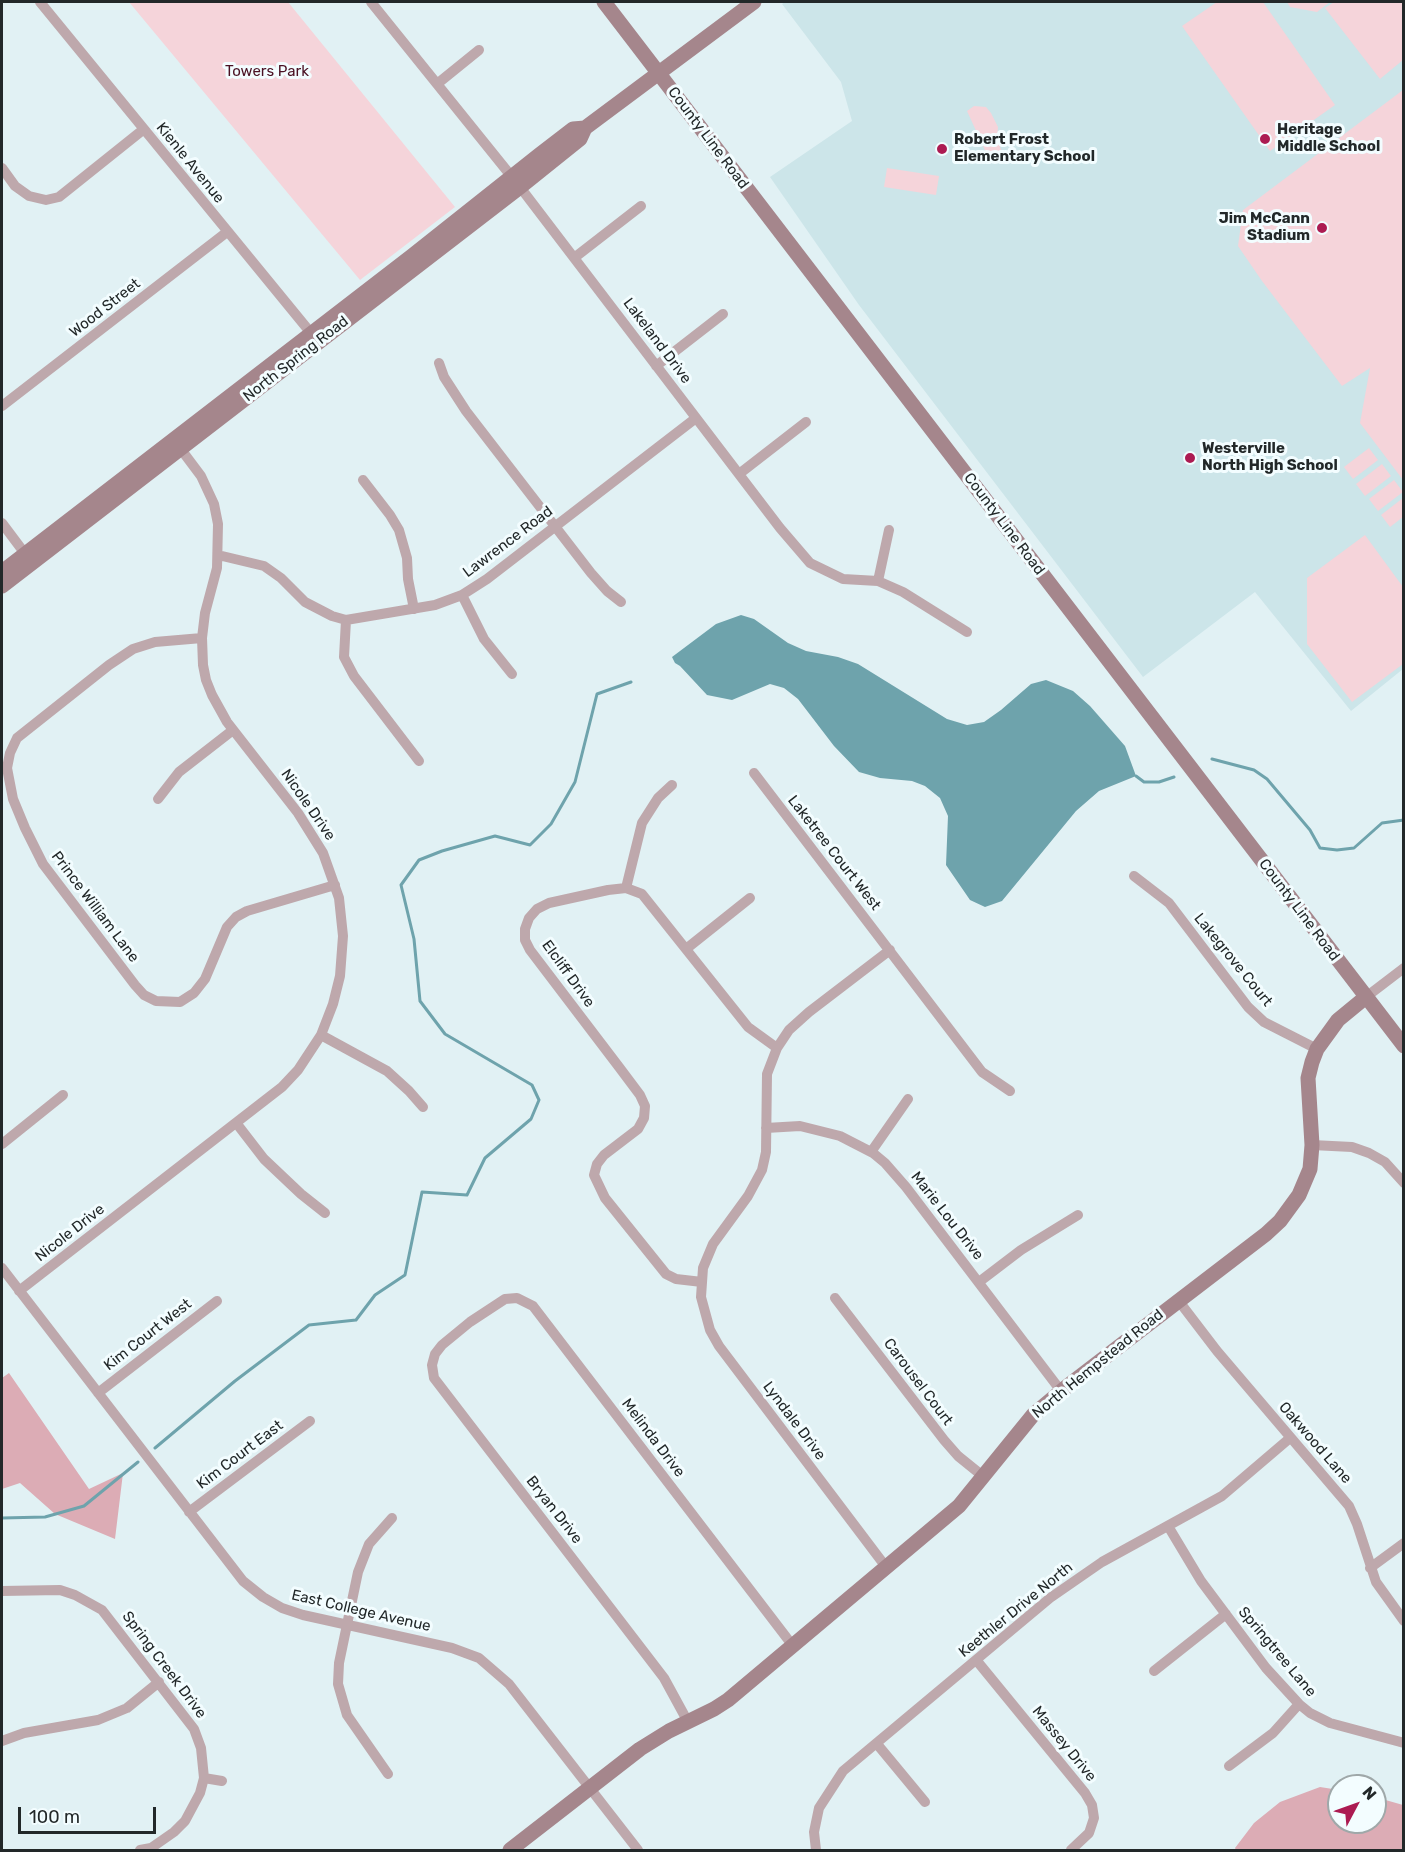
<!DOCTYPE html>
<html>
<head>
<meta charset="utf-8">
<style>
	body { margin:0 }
	#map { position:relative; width:1405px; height:1852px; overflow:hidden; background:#e1f1f4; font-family:Rubik,sans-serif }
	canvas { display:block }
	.frame { position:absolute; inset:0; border:3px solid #222829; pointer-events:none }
	.north { position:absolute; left:1327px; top:1774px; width:60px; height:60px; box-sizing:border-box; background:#f3fdff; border:2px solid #9fa8a9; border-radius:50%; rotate:49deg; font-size:16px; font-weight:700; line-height:24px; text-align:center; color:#222829 }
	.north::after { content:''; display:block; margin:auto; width:21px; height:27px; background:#ac1b52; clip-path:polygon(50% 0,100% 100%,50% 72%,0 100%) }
	.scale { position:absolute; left:18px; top:1807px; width:138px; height:27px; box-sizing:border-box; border:3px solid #222829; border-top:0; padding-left:8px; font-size:18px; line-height:21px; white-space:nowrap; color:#222829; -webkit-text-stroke:4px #f3fdff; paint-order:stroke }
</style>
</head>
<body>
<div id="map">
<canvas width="1405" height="1852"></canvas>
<div class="frame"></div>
<div class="north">N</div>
<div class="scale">100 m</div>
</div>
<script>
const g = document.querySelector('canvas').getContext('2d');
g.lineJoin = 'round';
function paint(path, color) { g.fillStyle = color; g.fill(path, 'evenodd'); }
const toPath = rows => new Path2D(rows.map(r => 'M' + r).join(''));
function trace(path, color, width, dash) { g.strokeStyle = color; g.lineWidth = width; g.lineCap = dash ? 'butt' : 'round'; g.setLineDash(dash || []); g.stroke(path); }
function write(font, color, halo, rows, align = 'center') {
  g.font = font + ' Rubik,sans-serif'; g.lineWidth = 6; g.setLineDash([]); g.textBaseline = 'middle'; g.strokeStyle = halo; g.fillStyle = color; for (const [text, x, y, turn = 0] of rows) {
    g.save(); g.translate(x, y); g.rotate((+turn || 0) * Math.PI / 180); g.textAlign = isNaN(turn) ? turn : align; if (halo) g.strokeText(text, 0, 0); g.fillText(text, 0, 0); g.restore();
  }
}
paint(toPath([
	[785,2,1403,2,1403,669,1351,711,1255,592,1143,677,859,305,770,177,852,121,841,82,782,4]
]), '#cce5e9');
paint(toPath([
	[129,2,288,2,455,207,360,280],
	[1217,2,1263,2,1335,105,1270,151,1182,26],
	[1287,2,1330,2,1317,12,1290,7],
	[1334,2,1403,2,1403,60,1380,79,1325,8],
	[1403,90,1403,480,1360,423,1370,368,1342,386,1262,281,1238,246,1243,210],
	[974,106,986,107,991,113,998,127,997,139,1002,152,988,157,967,111],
	[887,168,939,176,936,195,884,187],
	[1369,448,1378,460,1353,479,1344,467],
	[1382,464,1391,476,1365,496,1356,484],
	[1394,480,1403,492,1378,511,1369,499],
	[1403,498,1403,517,1390,527,1381,515],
	[1365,535,1403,587,1403,664,1352,702,1307,644,1307,578]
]), '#f5d4da');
paint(toPath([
	[9,1373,89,1489,123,1473,115,1539,55,1514,20,1483,2,1489,2,1378],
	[1320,1787,1339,1790,1339,1822,1375,1822,1375,1797,1403,1805,1403,1850,1236,1850,1235,1848,1254,1823,1280,1802]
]), '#dcacb5');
paint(toPath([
	[741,615,754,619,788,643,806,651,838,657,858,664,947,719,967,725,984,722,1001,710,1031,684,1046,680,1073,691,1090,706,1125,746,1136,776,1099,791,1076,811,1002,901,985,907,970,900,946,865,948,816,940,798,925,786,912,781,880,778,859,772,834,746,798,699,784,688,770,684,732,700,707,695,680,666,675,663,672,657,716,624]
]), '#6ea3ac');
trace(toPath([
	[1212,759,1254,770,1267,779,1310,830,1320,848,1337,850,1354,848,1382,823,1404,820],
	[1136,776,1144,782,1159,782,1174,777],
	[155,1448,235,1381,309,1325,356,1320,375,1295,405,1275,422,1192,467,1195,485,1158,531,1119,539,1100,532,1085,445,1034,420,1001,414,939,401,885,419,860,442,851,495,836,530,845,551,824,575,782,597,694,631,682],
	[2,1518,45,1517,84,1506,138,1462]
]), '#6ea3ac', 3);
trace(toPath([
	[40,2,315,338],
	[371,2,520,187,780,528,810,563,843,579,878,581,903,592,967,632],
	[437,84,479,50],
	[2,168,15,186,29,196,46,200,59,197,144,129],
	[574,258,641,206],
	[439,363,444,377,466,411,591,573,607,591,621,602],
	[656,366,723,314],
	[2,406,227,232],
	[739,474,806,422],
	[363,480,390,515,399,530,407,558,408,579,414,609],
	[2,523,29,559],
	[218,555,264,566,281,578,305,602,332,616,346,620,435,605,462,595,487,579,696,418],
	[878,581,889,530],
	[462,595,484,639,512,674],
	[346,620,344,657,354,676,419,761],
	[202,638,155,642,133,649,109,665,17,738,10,753,7,768,13,799,25,828,43,864,135,985,144,995,156,1001,180,1002,194,993,205,979,227,927,236,917,247,911,335,885],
	[754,773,982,1072,1010,1091],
	[158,799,179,772,233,730],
	[1134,876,1169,903,1248,1007,1264,1022,1317,1049],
	[626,888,642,823,658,798,672,785],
	[686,949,750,898],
	[1366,997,1404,968],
	[321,1035,387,1071,409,1091,423,1107],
	[237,1124,264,1159,301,1194,325,1213],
	[766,1128,800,1126,840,1136,873,1153,885,1163,906,1187,1061,1391],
	[2,1144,63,1095],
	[1312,1145,1352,1147,1369,1153,1385,1162,1404,1183],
	[871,1152,908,1099],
	[2,1268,243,1581,263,1597,282,1608,303,1615,452,1648,479,1658,509,1684,638,1850],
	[702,1282,676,1279,666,1274,605,1198,594,1175,597,1164,604,1155,638,1129,644,1118,645,1106,640,1095,619,1067,530,950,525,940,525,929,529,918,537,909,549,903,608,890,626,888,642,894,748,1027,777,1048],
	[979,1282,1021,1250,1078,1215],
	[19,1291,282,1087,298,1070,321,1035,333,1004,340,976,343,936,339,898,323,853,298,813,227,722,212,695,206,680,203,665,202,638,205,613,217,568,218,524,214,504,201,476,177,444],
	[835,1298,944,1440,958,1456,984,1477],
	[1178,1300,1217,1351,1349,1506,1357,1524,1376,1582,1404,1621],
	[98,1393,217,1301],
	[189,1512,310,1421],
	[1168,1526,1201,1581,1266,1668,1299,1704,1310,1713,1330,1723,1404,1743],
	[886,1567,719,1346,710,1330,701,1297,703,1268,713,1244,748,1196,762,1170,766,1152,767,1074,777,1048,789,1030,809,1012,890,950],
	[1370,1568,1404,1543],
	[2,1591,60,1590,75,1595,102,1610,194,1729,201,1748,204,1778,200,1793,185,1821,174,1832,151,1848,140,1850],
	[977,1661,1085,1793,1092,1805,1094,1818,1089,1833,1071,1850],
	[1154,1671,1226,1614],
	[688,1722,664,1678,434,1378,432,1365,435,1354,442,1345,470,1322,505,1299,517,1298,533,1306,793,1646],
	[2,1741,24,1733,98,1720,127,1708,159,1682],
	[877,1744,925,1802],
	[1229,1766,1273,1733,1299,1704],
	[388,1774,347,1715,338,1684,339,1663,358,1572,369,1544,392,1518],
	[204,1778,222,1781],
	[816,1850,814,1832,819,1808,843,1771,1050,1598,1102,1562,1222,1496,1290,1438]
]), '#bea8ac', 10);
trace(toPath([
	[604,2,1404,1046],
	[2,572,412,256,539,155,573,129,585,128],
	[2,586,520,187,580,139,585,128,754,2],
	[510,1850,640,1749,669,1731,714,1709,728,1700,959,1506,1033,1415,1065,1388,1266,1234,1280,1221,1299,1195,1310,1169,1312,1145,1308,1078,1312,1062,1317,1049,1338,1020,1366,997]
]), '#a5868c', 15);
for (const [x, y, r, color] of [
	[1265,139,6,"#ac1b52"],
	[942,149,6,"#ac1b52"],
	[1322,228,6,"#ac1b52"],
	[1190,458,6,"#ac1b52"]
]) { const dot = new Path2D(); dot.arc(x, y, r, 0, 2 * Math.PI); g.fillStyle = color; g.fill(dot); trace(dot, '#f3fdff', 2); }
write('15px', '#4b1123', '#f3fdff', [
	["Towers Park",267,72]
]);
write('bold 15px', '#222829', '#f3fdff', [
	["Heritage",1277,130],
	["Middle School",1277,147],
	["Robert Frost",954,140],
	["Elementary School",954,157],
	["Jim McCann",1310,219,"right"],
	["Stadium",1310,236,"right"],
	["Westerville",1202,449],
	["North High School",1202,466]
], 'left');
write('15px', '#222829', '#f3fdff', [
	["County Line Road",708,138,53],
	["Kienle Avenue",190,163,51],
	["Wood Street",105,308,-38],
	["Lakeland Drive",657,341,53],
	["North Spring Road",296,359,-38],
	["County Line Road",1004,524,53],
	["Lawrence Road",508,542,-37],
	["Nicole Drive",308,805,55],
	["Laketree Court West",834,853,52],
	["Prince William Lane",95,907,53],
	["County Line Road",1299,910,53],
	["Lakegrove Court",1233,960,51],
	["Elcliff Drive",568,974,54],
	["Marie Lou Drive",947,1216,52],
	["Nicole Drive",70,1233,-38],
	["Kim Court West",148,1335,-38],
	["North Hempstead Road",1098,1364,-39],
	["Carousel Court",918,1382,53],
	["Lyndale Drive",794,1421,53],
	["Melinda Drive",653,1438,53],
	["Oakwood Lane",1315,1443,49],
	["Kim Court East",240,1455,-37],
	["Bryan Drive",554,1510,52],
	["Keethler Drive North",1016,1610,-39],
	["East College Avenue",361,1611,13],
	["Springtree Lane",1277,1652,50],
	["Spring Creek Drive",164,1665,53],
	["Massey Drive",1064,1744,51]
]);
</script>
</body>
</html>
